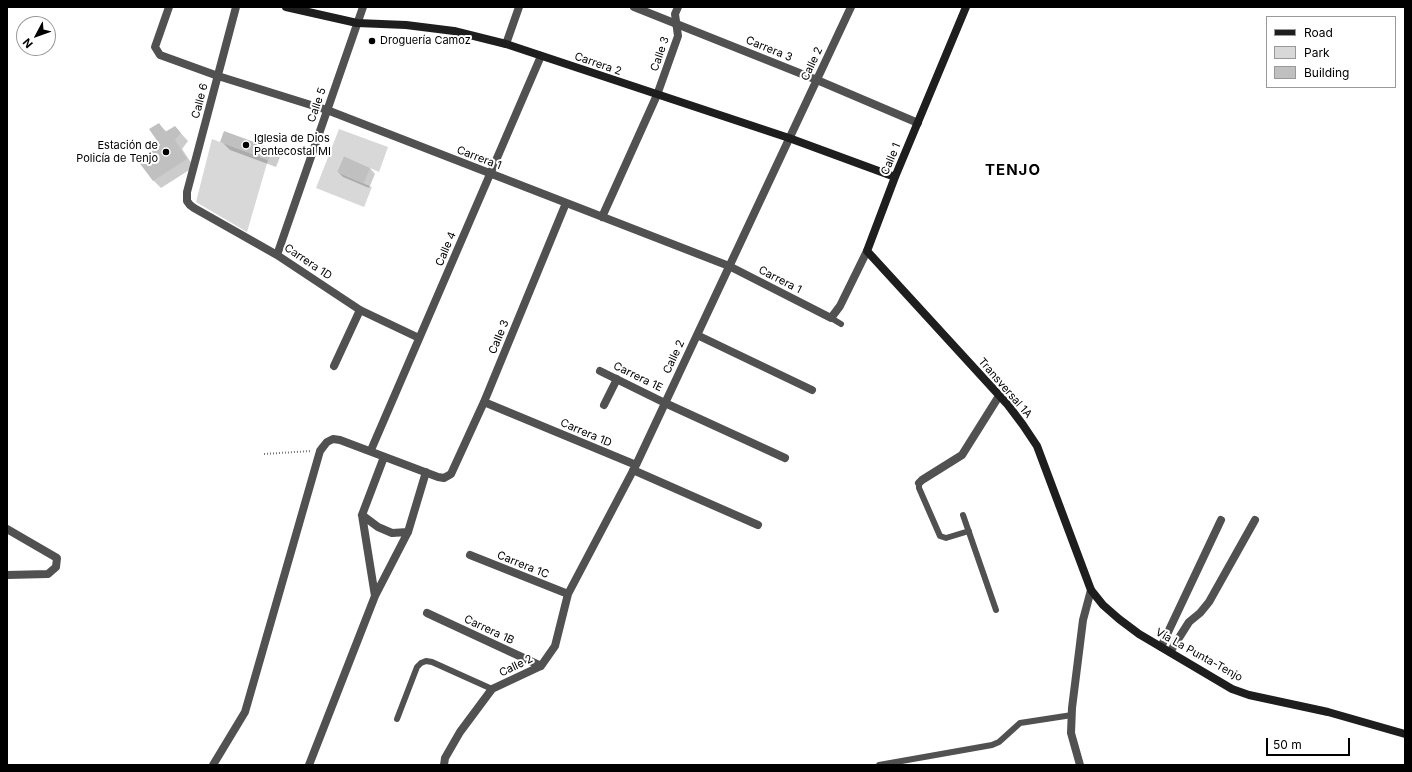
<!DOCTYPE html>
<html>
<head>
<meta charset="utf-8">
<style>
	body { margin:0 }
	#map { position:relative; width:1412px; height:772px; overflow:hidden; background:#fff; font-family:Inter,sans-serif }
	canvas { display:block }
	.frame { position:absolute; inset:0; border:8px solid #000; pointer-events:none }
	.legend { position:absolute; left:1266px; top:16px; width:130px; height:72px; box-sizing:border-box; background:#fff; border:1px solid #999; margin:0; padding:5px 7px; list-style:none; font-size:12px; color:#000 }
	.legend li { display:flex; align-items:center; gap:8px; height:20px }
	.legend b { width:20px; border:1px solid #999 }
	.north { position:absolute; left:16px; top:16px; width:40px; height:40px; box-sizing:border-box; background:#fff; border:1px solid #999; border-radius:50%; rotate:229deg; font-size:11px; font-weight:700; line-height:16px; text-align:center; color:#000 }
	.north::after { content:''; display:block; margin:auto; width:14px; height:18px; background:#000; clip-path:polygon(50% 0,100% 100%,50% 72%,0 100%) }
	.scale { position:absolute; left:1266px; top:738px; width:84px; height:18px; box-sizing:border-box; border:2px solid #000; border-top:0; padding-left:5px; font-size:12px; line-height:14px; white-space:nowrap; color:#000; -webkit-text-stroke:3px #fff; paint-order:stroke }
</style>
</head>
<body>
<div id="map">
<canvas width="1412" height="772"></canvas>
<div class="frame"></div>
<ul class="legend">
<li><b style="height:5px;background:#1e1e1e"></b>Road</li>
<li><b style="height:11px;background:#d8d8d8"></b>Park</li>
<li><b style="height:11px;background:#c0c0c0"></b>Building</li>
</ul>
<div class="north">N</div>
<div class="scale">50 m</div>
</div>
<script>
const g = document.querySelector('canvas').getContext('2d');
g.lineJoin = 'round';
function paint(path, color) { g.fillStyle = color; g.fill(path, 'evenodd'); }
const toPath = rows => new Path2D(rows.map(r => 'M' + r).join(''));
function trace(path, color, width, dash) { g.strokeStyle = color; g.lineWidth = width; g.lineCap = dash ? 'butt' : 'round'; g.setLineDash(dash || []); g.stroke(path); }
function write(font, color, halo, rows, align = 'center') {
  g.font = font + ' Inter,sans-serif'; g.lineWidth = 4; g.setLineDash([]); g.textBaseline = 'middle'; g.strokeStyle = halo; g.fillStyle = color; for (const [text, x, y, turn = 0] of rows) {
    g.save(); g.translate(x, y); g.rotate((+turn || 0) * Math.PI / 180); g.textAlign = isNaN(turn) ? turn : align; if (halo) g.strokeText(text, 0, 0); g.fillText(text, 0, 0); g.restore();
  }
}
paint(toPath([
	[339,129,388,147,379,172,344,156,337,172,372,187,364,207,316,188],
	[212,139,268,160,247,232,196,202]
]), '#d8d8d8');
paint(toPath([
	[159,124,167,132,175,127,188,141,182,149,194,167,161,188,153,180,161,145],
	[222,142,272,149,280,157,276,167,230,150],
	[344,157,370,168,375,174,369,188,343,177,338,172]
]), '#0003');
paint(toPath([
	[159,123,165,132,175,126,181,133,175,140,187,159,153,181,138,161,160,145,149,129],
	[224,131,273,149,268,160,220,142],
	[344,156,370,168,364,183,337,172]
]), '#c0c0c0');
trace(toPath([
	[264,454,311,451]
]), '#737373', 2, [1, 2]);
trace(toPath([
	[831,318,841,324],
	[919,483,919,488,940,536,946,538,969,531],
	[963,515,996,610],
	[397,719,417,667,421,663,426,661,432,662,492,689],
	[879,765,992,745,999,742,1020,723,1072,715]
]), '#515151', 6);
trace(toPath([
	[169,7,155,47,160,55,218,76,327,110,729,266,831,318,840,306,867,251],
	[236,7,187,192,187,201,190,205,194,208,277,255,360,310,419,338],
	[634,7,817,80,918,123],
	[506,44,519,7],
	[602,217,657,95],
	[277,255,363,7],
	[697,335,812,390],
	[334,366,360,310],
	[600,371,665,403,785,458],
	[484,402,636,465],
	[604,405,617,379],
	[371,450,541,56],
	[633,470,758,525],
	[919,483,922,480,962,455,999,396],
	[362,515,378,527,392,533,408,532],
	[7,529,57,558,56,567,48,574,7,575],
	[470,555,568,594],
	[375,596,362,515,384,457],
	[427,613,541,666],
	[1161,647,1221,520],
	[1170,652,1189,622,1200,613,1209,602,1255,520],
	[213,765,245,712,320,451,323,447,327,442,333,439,340,440,438,477,444,478,451,474,484,402,566,203],
	[309,765,375,596,408,532,426,472],
	[444,765,445,758,460,732,492,689,541,666,555,646,568,594,636,465,851,7],
	[1080,765,1071,733,1072,708,1083,620,1091,590]
]), '#515151', 8);
trace(toPath([
	[657,95,678,36,675,14,678,7]
]), '#515151', 8);
trace(toPath([
	[286,7,357,23,406,25,454,31,506,44,789,138,895,177],
	[966,7,895,177,867,251,1008,405,1023,425,1037,446,1091,590,1103,605,1119,619,1139,634,1232,689,1249,695,1328,712,1405,734]
]), '#1e1e1e', 8);
for (const [x, y, r, color] of [
	[372,41,4,"#000"],
	[246,145,4,"#000"],
	[166,152,4,"#000"]
]) { const dot = new Path2D(); dot.arc(x, y, r, 0, 2 * Math.PI); g.fillStyle = color; g.fill(dot); trace(dot, '#fff', 1.5); }
write('11px', '#000', '#fff', [
	["Droguería Camoz",380,41],
	["Iglesia de Dios",254,139],
	["Pentecostal MI",254,152],
	["Estación de",158,146,"right"],
	["Policía de Tenjo",158,159,"right"]
], 'left');
write('11px', '#000', '#fff', [
	["Carrera 3",769,49,22],
	["Calle 3",660,54,-71],
	["Carrera 2",598,64,19],
	["Calle 2",812,64,-65],
	["Calle 6",200,101,-75],
	["Calle 5",317,105,-71],
	["Carrera 1",479,158,21],
	["Calle 1",891,159,-67],
	["Calle 4",446,249,-67],
	["Carrera 1D",308,262,34],
	["Carrera 1",780,280,27],
	["Calle 3",499,337,-68],
	["Calle 2",674,357,-65],
	["Carrera 1E",638,377,26],
	["Transversal 1A",1005,388,49],
	["Carrera 1D",586,433,23],
	["Carrera 1C",523,565,22],
	["Carrera 1B",489,630,25],
	["Vía La Punta-Tenjo",1199,655,29],
	["Calle 2",516,666,-26]
]);
g.letterSpacing = '1px';
write('bold 15px', '#000', '#fff', [
	["TENJO",1013,170]
]);
g.letterSpacing = '0px';
</script>
</body>
</html>
